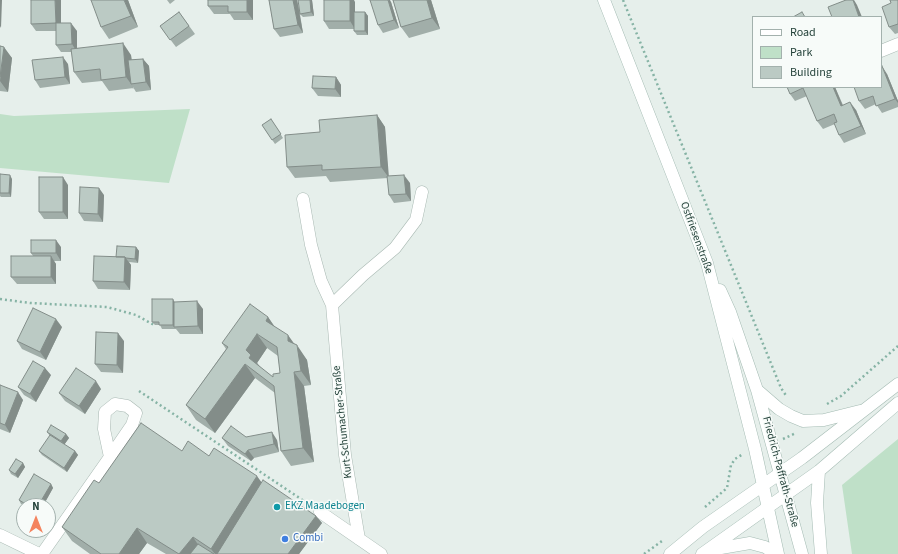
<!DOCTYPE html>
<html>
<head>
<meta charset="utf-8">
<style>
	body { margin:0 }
	#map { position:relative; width:898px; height:554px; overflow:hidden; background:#e6efeb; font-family:"Source Sans 3",sans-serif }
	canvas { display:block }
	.legend { position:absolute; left:752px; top:16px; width:130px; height:72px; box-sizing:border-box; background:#f7fbf9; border:1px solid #a3b1ad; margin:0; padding:5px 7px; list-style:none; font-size:12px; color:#24423a }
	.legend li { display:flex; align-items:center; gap:8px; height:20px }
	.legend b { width:20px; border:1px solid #a3b1ad }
	.north { position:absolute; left:16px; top:498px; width:40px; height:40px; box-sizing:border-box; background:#f7fbf9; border:1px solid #a3b1ad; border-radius:50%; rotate:0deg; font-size:11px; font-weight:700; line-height:16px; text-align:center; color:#24423a }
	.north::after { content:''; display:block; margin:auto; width:14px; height:18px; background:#f4845f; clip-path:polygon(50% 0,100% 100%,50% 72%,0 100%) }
</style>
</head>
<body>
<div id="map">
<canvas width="898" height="554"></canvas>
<ul class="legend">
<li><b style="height:5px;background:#fff"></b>Road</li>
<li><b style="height:11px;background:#bfe0c8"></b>Park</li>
<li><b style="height:11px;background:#bbcac4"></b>Building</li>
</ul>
<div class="north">N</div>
</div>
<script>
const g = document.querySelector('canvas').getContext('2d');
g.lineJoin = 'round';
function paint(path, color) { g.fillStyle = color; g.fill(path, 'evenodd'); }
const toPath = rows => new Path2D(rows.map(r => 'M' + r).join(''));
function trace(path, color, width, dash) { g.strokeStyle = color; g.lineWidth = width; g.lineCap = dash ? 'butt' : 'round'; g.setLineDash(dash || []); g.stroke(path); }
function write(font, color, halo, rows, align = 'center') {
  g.font = font + ' "Source Sans 3",sans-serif'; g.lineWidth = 3; g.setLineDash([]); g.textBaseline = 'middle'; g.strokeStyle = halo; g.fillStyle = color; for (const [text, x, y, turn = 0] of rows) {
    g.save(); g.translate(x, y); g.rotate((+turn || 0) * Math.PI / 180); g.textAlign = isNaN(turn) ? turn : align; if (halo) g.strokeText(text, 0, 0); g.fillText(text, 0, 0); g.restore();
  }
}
paint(toPath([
	[190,109,169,183,0,168,0,114,14,116],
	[898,439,898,554,852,554,842,485]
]), '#bfe0c8');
const street = toPath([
	[881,51,898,44],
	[303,199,311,245,321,281,332,305,345,455,359,539],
	[332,305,363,275,395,248,416,220,422,192],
	[115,404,127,406,136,413,132,425,110,457,104,429,105,412,115,404],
	[320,512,381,554],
	[0,535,39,554],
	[42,554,110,457]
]);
const secondary = toPath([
	[604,0,707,263,755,449,778,554],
	[720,290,730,312,757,390,802,554],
	[757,390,779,409,791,416,803,421,824,420,860,411],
	[819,471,817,503,821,554],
	[710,550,750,543,765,547,776,554],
	[670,554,703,527,802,458,898,384],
	[702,554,819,471,898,403]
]);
trace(street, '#a8b8b2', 13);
trace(secondary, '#a4bbb3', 13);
trace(toPath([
	[623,0,781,388,787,397],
	[0,299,30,303,107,307,136,315,154,325],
	[139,391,310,505],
	[827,404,841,396,898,346],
	[783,439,796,433],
	[705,507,727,488,731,465,735,459,743,454],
	[644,554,662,541]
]), '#86b3a5', 2.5, [2, 3]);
trace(street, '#fff', 12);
trace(secondary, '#fff', 12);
paint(toPath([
	[61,0,61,23,77,31,77,48,131,55,132,60,143,59,149,66,151,90,136,92,133,87,134,88,109,91,102,81,82,83,74,72,72,52,61,52,56,45,56,31,36,31,31,24],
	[128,0,138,27,109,39,101,27],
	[167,0,175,0,170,4],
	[253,0,253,20,234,20,230,14,214,14,208,6],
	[269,0,297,0,300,12,312,0,314,16,303,17,300,14,303,33,280,37,274,29],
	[393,0,431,0,440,29,409,38,401,27],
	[898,0,898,33,895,34,889,27,891,3],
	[355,2,355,12,365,12,368,16,368,35,357,35,354,31,354,29,329,29,324,21],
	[391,2,399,28,383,33,378,25],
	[179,12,195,34,176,47,160,26],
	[0,46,12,58,8,92,0,91],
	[68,64,70,84,40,88,35,80],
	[887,74,898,101,898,107,882,113,876,104,865,109,859,101],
	[336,77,341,85,341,97,318,96,312,88],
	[787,87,835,87,843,105,856,110,866,134,844,143,839,135,835,124,823,129,817,121,807,96,795,101,790,94],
	[377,115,385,127,388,176,410,183,411,201,394,203,389,195,388,178,330,182,326,176,295,178,287,167,320,132],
	[271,119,283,138,275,144,262,125],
	[0,174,12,179,11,197,1,197,0,196],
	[68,185,68,219,44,219,39,212],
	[104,195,103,222,84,221,79,213],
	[61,247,61,261,54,261,56,264,56,284,17,284,11,277,33,256,31,253],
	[136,247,139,251,138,263,129,262,131,265,130,290,98,289,93,281,116,257],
	[175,302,203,309,203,334,180,334,176,329,162,329,160,325,155,325,152,322],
	[268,317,275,327,294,344,307,360,311,385,304,386,314,462,291,466,281,451,275,393,255,378,215,433,196,420,186,405,226,349,222,343],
	[267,348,278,356,280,373,273,377,260,367,257,363],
	[62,327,46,360,22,349,17,341],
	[124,341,123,373,101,372,95,364],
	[51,375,36,402,24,395,18,387],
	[0,385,23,400,10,433,0,429],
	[101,389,85,414,65,401,59,393],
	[47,432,66,434,69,438,64,445,75,451,78,455,67,472,42,455,39,451,50,436],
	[246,437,277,440,279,452,254,458,251,461,228,446,222,438],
	[182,451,209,456,261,482,316,516,322,523,299,554,166,554,147,543,139,554,90,554,72,541,62,527,99,483],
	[23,463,25,467,18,478,11,474,9,470],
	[51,484,53,488,43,506,25,506,21,504,19,500]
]), '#a1aea9');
paint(toPath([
	[0,0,2,0,1,28,0,26],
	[55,0,61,0,61,31,56,23],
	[124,0,128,0,138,27,131,16],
	[247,0,253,0,253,20,247,12],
	[293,0,297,0,303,33,298,25],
	[310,0,312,0,314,16,311,12],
	[350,0,354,0,355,2,355,29,350,21],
	[388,0,390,0,391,2,399,28,394,20],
	[427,0,431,0,440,29,432,18],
	[853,0,854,0,857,5,862,17,859,17],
	[365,12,368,16,368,35,365,31],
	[71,23,77,31,77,52,72,44],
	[123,43,131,55,133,84,131,84,134,88,126,77],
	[4,47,12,58,8,92,0,81],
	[63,57,68,64,70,84,65,77],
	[143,59,149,66,151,90,146,82],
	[882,66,887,74,898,101,898,103,895,99],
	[336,77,341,85,341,97,335,89],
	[833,87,835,87,846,114,841,106],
	[850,102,856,110,866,134,861,126],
	[377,115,385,127,389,178,381,167],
	[10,175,12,179,11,197,9,193],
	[404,175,410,183,411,201,406,194],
	[63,177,68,185,68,219,63,212],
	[99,188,104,195,103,222,98,214],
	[56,240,61,247,61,261,56,253],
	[136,247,139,251,138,263,135,259],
	[51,256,56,264,56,284,51,277],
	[125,257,131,265,130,290,124,282],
	[173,299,175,303,174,327,173,325],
	[197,301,203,309,203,334,198,326],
	[268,317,278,332,266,321],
	[56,319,62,327,46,360,40,352],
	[118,333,124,341,123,373,117,365],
	[257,334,267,348,257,363,262,369,249,358,246,350],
	[288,335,298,349,297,345,307,360,311,385,301,371,288,341],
	[245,364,255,378,215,433,205,419],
	[45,368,51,375,36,402,30,394],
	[294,372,304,386,314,462,303,448],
	[96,381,101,389,85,414,79,406],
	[18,392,23,400,10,433,5,425],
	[272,432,277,440,279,452,274,444],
	[66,434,69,438,64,445,61,441],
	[248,450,254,458,251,461,245,454],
	[75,451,78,455,67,472,64,468],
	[23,463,25,467,18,478,15,474],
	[257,476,267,490,227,554,215,554,211,549],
	[51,484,53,488,43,506,38,506],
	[316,516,322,523,299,554,288,554],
	[137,528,147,543,139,554,119,554],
	[193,537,203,552,201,554,179,554]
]), '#838d89');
const building = toPath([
	[31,0,55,0,56,23,31,24,31,0],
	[91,0,124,0,131,16,101,27,91,0],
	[208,0,247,0,247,12,228,12,228,6,208,6,208,0],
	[269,0,293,0,298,25,274,29,269,0],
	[298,0,310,0,311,12,300,14,298,0],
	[324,0,350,0,350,21,324,21,324,0],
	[370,0,388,0,394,20,378,25,370,0],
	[393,0,427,0,432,18,401,27,393,0],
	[846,0,853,0,859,17,832,17,828,7,846,0],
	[890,0,898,0,898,24,889,27,882,7,891,3,890,0],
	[179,12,189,26,170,40,160,26,179,12],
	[354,12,365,12,365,31,354,31,354,12],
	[802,12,805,17,793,17,802,12],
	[56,23,71,23,72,44,56,45,56,23],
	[123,43,126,77,101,80,100,69,74,72,71,49,123,43],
	[0,46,4,47,0,77,0,46],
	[63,57,65,77,35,80,32,60,63,57],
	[143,59,146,82,131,84,128,60,143,59],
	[882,66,895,99,876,106,873,96,859,101,854,87,881,87,881,67,882,66],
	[313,76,336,77,335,89,312,88,313,76],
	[787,87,833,87,841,106,850,102,861,126,839,135,834,123,837,122,834,114,817,121,803,88,790,94,787,87],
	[377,115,381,167,322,170,322,165,287,167,285,135,320,132,319,120,377,115],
	[271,119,281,134,272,140,262,125,271,119],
	[0,174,10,175,9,193,0,193,0,174],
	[404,175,406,194,389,195,387,176,404,175],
	[39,177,63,177,63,212,39,212,39,177],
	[80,187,99,188,98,214,79,213,80,187],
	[31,240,56,240,56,253,31,253,31,240],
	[117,246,136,247,135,259,126,258,125,257,116,257,117,246],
	[11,256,51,256,51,277,11,277,11,256],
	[94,256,125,257,124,282,93,281,94,256],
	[152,299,173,299,173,325,159,325,159,322,152,322,152,299],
	[197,301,198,326,174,327,174,302,197,301],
	[250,304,268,317,266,321,288,335,288,341,297,345,301,371,294,372,303,448,281,451,274,386,245,364,205,419,186,405,228,347,222,343,250,304],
	[257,334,277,347,280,373,273,374,273,377,249,358,251,355,246,350,257,334],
	[33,308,56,319,40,352,17,341,33,308],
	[96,332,118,333,117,365,95,364,96,332],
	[33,361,45,368,30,394,18,387,33,361],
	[76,368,96,381,79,406,59,393,76,368],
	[0,385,18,392,5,425,0,423,0,385],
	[141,423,182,451,188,441,209,456,214,448,257,476,211,549,193,537,179,554,137,528,119,554,101,554,62,527,94,480,99,483,141,423],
	[51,425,66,434,61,441,47,432,51,425],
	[231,426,246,437,272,432,274,444,248,450,245,454,222,438,231,426],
	[50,435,75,451,64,468,39,451,50,435],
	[16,459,23,463,15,474,9,470,16,459],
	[34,474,51,484,38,506,29,506,19,500,34,474],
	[263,480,316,516,288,554,217,554,263,480],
	[198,544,214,554,190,554,198,544]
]);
paint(building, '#bbcac4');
trace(building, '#838d89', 1);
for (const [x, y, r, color] of [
	[277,507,4,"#0f9aa8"],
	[285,539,4,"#3f7fe0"]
]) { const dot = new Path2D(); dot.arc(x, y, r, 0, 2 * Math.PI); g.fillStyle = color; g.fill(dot); trace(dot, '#f7fbf9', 1.5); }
write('11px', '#24423a', '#f7fbf9', [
	["Ostfriesenstraße",696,238,70],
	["Kurt-Schumacher-Straße",343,422,-96],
	["Friedrich-Paffrath-Straße",780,472,75]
]);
write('11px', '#0d838f', '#f7fbf9', [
	["EKZ Maadebogen",285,507]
], 'left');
write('11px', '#366cbe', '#f7fbf9', [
	["Combi",293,539]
], 'left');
</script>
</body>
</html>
